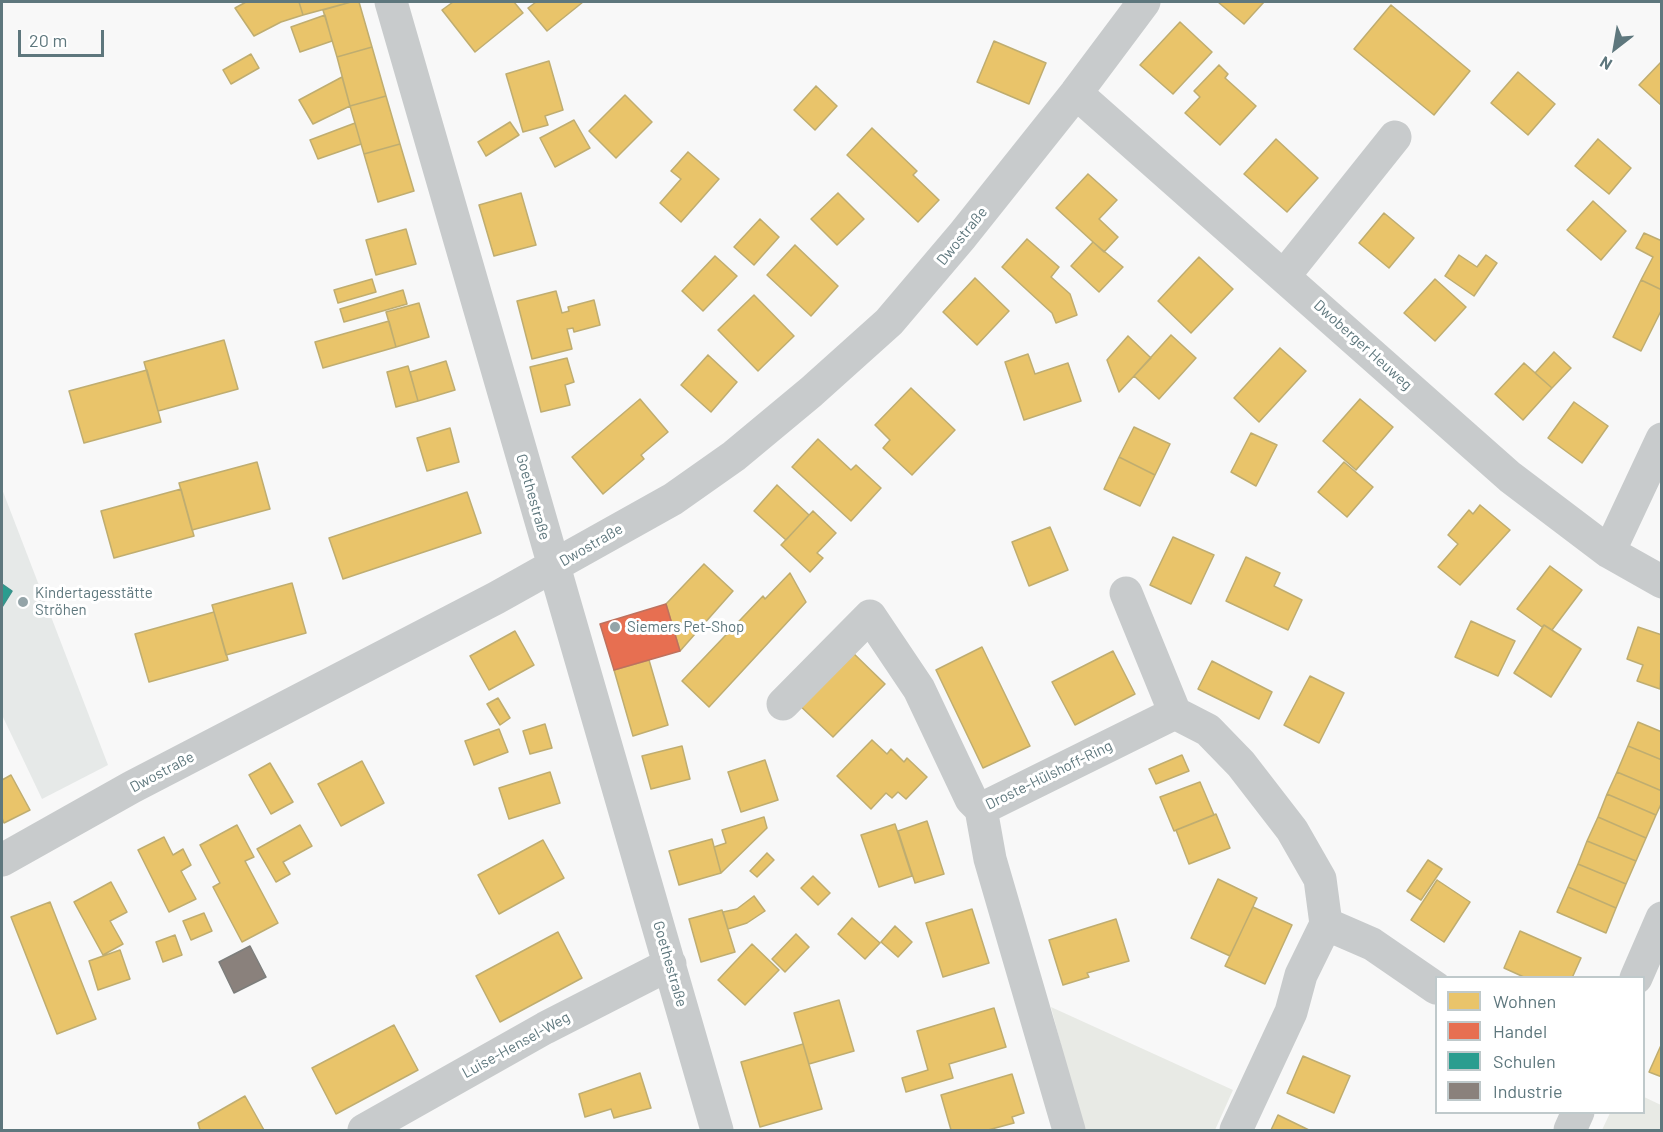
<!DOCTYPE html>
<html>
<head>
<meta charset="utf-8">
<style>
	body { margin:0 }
	#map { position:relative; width:1663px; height:1132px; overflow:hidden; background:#f8f8f8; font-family:Barlow,sans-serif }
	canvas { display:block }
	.frame { position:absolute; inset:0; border:3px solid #5e777d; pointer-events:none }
	.legend { position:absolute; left:1435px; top:976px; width:210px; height:138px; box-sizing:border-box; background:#fff; border:2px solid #bfc9cb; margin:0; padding:8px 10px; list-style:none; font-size:18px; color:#5e777d }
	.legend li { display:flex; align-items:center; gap:12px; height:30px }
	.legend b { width:30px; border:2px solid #bfc9cb }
	.north { position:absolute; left:1585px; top:18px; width:60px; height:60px; -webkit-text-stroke:4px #fff; paint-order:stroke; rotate:211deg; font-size:16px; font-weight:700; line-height:24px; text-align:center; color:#5e777d }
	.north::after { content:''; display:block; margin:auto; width:21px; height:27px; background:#5e777d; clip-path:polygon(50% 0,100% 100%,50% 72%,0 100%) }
	.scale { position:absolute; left:18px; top:30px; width:86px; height:27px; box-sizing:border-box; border:3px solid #5e777d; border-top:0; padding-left:8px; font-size:18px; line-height:21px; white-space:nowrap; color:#5e777d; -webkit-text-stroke:4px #fff; paint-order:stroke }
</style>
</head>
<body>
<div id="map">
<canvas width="1663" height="1132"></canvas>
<div class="frame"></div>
<ul class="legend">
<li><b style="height:16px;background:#e9c46a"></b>Wohnen</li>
<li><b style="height:16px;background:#e76f51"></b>Handel</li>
<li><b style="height:16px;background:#2a9d8f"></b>Schulen</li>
<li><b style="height:16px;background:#8a817c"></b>Industrie</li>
</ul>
<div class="north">N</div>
<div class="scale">20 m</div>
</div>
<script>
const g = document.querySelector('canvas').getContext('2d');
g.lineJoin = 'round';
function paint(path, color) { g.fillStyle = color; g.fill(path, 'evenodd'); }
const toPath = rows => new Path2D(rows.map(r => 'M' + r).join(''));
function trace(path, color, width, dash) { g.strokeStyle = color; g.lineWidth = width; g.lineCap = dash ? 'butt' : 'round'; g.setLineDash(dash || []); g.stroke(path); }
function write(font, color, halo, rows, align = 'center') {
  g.font = font + ' Barlow,sans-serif'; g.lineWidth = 6; g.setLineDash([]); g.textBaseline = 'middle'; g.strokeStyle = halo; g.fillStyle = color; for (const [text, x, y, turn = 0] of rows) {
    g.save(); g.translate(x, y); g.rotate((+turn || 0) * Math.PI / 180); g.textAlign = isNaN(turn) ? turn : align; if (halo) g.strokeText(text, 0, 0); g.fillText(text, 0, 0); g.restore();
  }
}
paint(toPath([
	[2,489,108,765,42,799,2,715]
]), '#e6e9e8');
paint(toPath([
	[1051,1007,1233,1090,1215,1130,1083,1130],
	[1644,1097,1661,1105,1661,1130,1602,1130,1610,1113,1644,1112]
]), '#e8eae5');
const homes = toPath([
	[246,2,299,2,303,15,281,22,254,36,235,8,246,2],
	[299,2,351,2,303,15,299,2],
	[351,2,359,2,372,47,337,57,323,10,351,2],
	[453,2,514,2,523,13,475,52,442,10,453,2],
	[536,2,583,2,547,31,528,8,536,2],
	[1218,2,1264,2,1244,24,1218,2],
	[1391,5,1470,71,1434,115,1354,49,1391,5],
	[325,15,332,41,300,52,291,27,325,15],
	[1180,22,1212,52,1173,94,1140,65,1180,22],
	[994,41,1046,63,1029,104,977,82,994,41],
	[372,47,386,96,350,106,337,57,372,47],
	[251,54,259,68,231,84,223,70,251,54],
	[549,61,563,110,545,116,548,125,523,132,506,74,549,61],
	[1662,61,1662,106,1639,85,1662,61],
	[1219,65,1228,74,1225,78,1256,106,1220,145,1185,113,1200,97,1194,91,1219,65],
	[1518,72,1555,104,1528,135,1491,103,1518,72],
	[342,77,350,106,313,124,299,100,342,77],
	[816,86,837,106,815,130,794,110,816,86],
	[625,95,652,122,616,158,589,131,625,95],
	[386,96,400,144,364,154,350,106,386,96],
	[574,120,590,148,555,167,540,138,574,120],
	[510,122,519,135,486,156,478,142,510,122],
	[355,123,361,144,318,159,310,140,355,123],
	[872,128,917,171,913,175,939,200,918,222,847,155,872,128],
	[1276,139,1318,178,1287,212,1244,174,1276,139],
	[1598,139,1631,168,1609,194,1575,166,1598,139],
	[400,144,414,191,378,202,364,154,400,144],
	[688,152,719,179,681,222,660,203,681,179,671,171,688,152],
	[1088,174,1117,200,1099,219,1118,237,1104,252,1056,208,1088,174],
	[521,193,536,245,494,256,479,205,521,193],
	[838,193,864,219,837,245,811,219,838,193],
	[1593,201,1626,231,1601,260,1567,230,1593,201],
	[1384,213,1414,238,1389,268,1359,243,1384,213],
	[760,219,779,237,754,265,734,247,760,219],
	[406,229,416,264,376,275,366,240,406,229],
	[1644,233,1662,241,1662,290,1641,280,1653,257,1636,248,1644,233],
	[1027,239,1059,267,1051,277,1070,294,1077,315,1056,323,1052,313,1002,267,1027,239],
	[1093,242,1123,267,1099,292,1071,266,1093,242],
	[795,245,838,286,811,316,767,275,795,245],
	[1459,255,1477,267,1486,255,1497,263,1474,296,1445,276,1459,255],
	[715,256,737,276,703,311,682,291,715,256],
	[1199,257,1233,289,1191,333,1158,301,1199,257],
	[975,278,1009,311,977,345,943,312,975,278],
	[372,279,376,292,338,303,334,290,372,279],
	[1435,279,1466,307,1435,341,1404,313,1435,279],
	[1641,280,1662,290,1662,309,1641,351,1613,337,1641,280],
	[403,290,407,304,344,322,340,309,403,290],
	[556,291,562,313,569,311,568,307,594,300,600,325,574,332,573,328,567,329,572,349,532,359,517,301,556,291],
	[754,295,794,336,758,371,718,330,754,295],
	[419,303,429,337,396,347,386,312,419,303],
	[389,321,396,347,323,368,315,342,389,321],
	[1171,335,1196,358,1159,399,1134,376,1171,335],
	[1128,336,1151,358,1119,392,1107,360,1128,336],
	[224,340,238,389,158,411,144,362,224,340],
	[1280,348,1306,371,1259,422,1234,398,1280,348],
	[1554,352,1571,368,1552,388,1535,373,1554,352],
	[1028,354,1035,374,1068,363,1081,401,1024,420,1005,362,1028,354],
	[708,355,737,382,711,412,681,385,708,355],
	[567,358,574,382,565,385,570,405,541,412,530,367,567,358],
	[446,361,455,390,418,401,410,372,446,361],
	[1524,363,1552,388,1523,420,1495,394,1524,363],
	[408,366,418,401,396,407,387,372,408,366],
	[147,370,161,422,84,443,69,391,147,370],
	[911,388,955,430,912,475,883,448,890,440,875,425,911,388],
	[640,399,668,432,641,455,644,459,603,494,572,457,640,399],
	[1360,399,1393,427,1356,470,1323,441,1360,399],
	[1574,402,1608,426,1582,463,1548,438,1574,402],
	[1134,427,1170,444,1155,475,1119,457,1134,427],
	[450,428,459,462,427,471,417,438,450,428],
	[1251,433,1277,445,1256,486,1231,472,1251,433],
	[818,439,851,470,856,465,881,488,851,521,792,467,818,439],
	[1119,457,1155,475,1140,506,1104,489,1119,457],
	[257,462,270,509,192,530,179,483,257,462],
	[1344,462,1373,487,1347,517,1318,492,1344,462],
	[777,485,809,515,786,540,754,511,777,485],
	[181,489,194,536,114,558,101,511,181,489],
	[467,492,481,533,343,579,329,538,467,492],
	[1480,505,1510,530,1460,585,1438,567,1458,544,1448,535,1469,510,1473,514,1480,505],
	[813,511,836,533,817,553,823,558,810,572,781,545,813,511],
	[1050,527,1068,570,1029,586,1012,542,1050,527],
	[1173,537,1214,555,1191,604,1150,585,1173,537],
	[1246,557,1280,573,1274,586,1302,600,1288,630,1226,601,1246,557],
	[704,564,733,591,680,651,666,604,704,564],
	[1550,566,1582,590,1552,630,1544,625,1542,627,1517,609,1550,566],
	[790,573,806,602,709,707,682,681,763,596,765,599,790,573],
	[292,583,306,633,226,655,212,605,292,583],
	[214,612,228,660,149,682,135,634,214,612],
	[1471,621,1515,641,1498,676,1455,657,1471,621],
	[1544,625,1581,649,1551,697,1514,673,1544,625],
	[1638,627,1662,635,1660,689,1637,681,1643,665,1627,659,1638,627],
	[515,631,534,665,489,690,470,656,515,631],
	[982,647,1030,746,983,768,936,670,982,647],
	[848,648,885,684,833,737,796,702,848,648],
	[1113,651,1135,694,1075,725,1052,682,1113,651],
	[649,660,668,725,633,736,614,670,649,660],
	[1212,661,1272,692,1259,719,1198,689,1212,661],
	[1310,676,1344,693,1319,743,1284,725,1310,676],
	[498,698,510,718,500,725,487,704,498,698],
	[1638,722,1662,732,1662,760,1628,746,1638,722],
	[545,724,552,748,530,754,523,731,545,724],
	[499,729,508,752,474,765,465,741,499,729],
	[872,740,887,754,891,749,904,762,907,758,927,777,906,799,898,792,892,798,886,793,871,809,837,776,872,740],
	[682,746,690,779,651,789,642,756,682,746],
	[1628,746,1662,760,1662,791,1617,772,1628,746],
	[1182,755,1189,771,1156,784,1149,769,1182,755],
	[765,760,778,800,741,812,728,772,765,760],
	[362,761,384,803,341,826,318,784,362,761],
	[270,763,293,802,271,814,249,775,270,763],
	[550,772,560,803,509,819,499,788,550,772],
	[1617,772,1662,791,1662,802,1656,815,1607,794,1617,772],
	[11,775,30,810,4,823,2,818,2,780,11,775],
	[1200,782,1214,815,1174,831,1160,797,1200,782],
	[1607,794,1656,815,1646,838,1598,817,1607,794],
	[1216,814,1230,848,1189,864,1176,830,1216,814],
	[764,817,767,828,721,873,714,847,726,843,722,830,764,817],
	[1598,817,1646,838,1636,861,1587,841,1598,817],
	[927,821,944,874,915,883,898,831,927,821],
	[895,824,912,876,879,887,861,835,895,824],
	[237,825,254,857,245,861,278,923,242,942,213,887,220,883,200,845,237,825],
	[300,825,312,846,283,862,290,874,276,882,257,849,300,825],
	[164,837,173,855,183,849,191,865,181,871,196,899,169,912,138,850,164,837],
	[712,839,721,873,679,885,669,851,712,839],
	[543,840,564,878,499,914,478,875,543,840],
	[1587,841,1636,861,1626,884,1578,864,1587,841],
	[767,853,774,860,757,877,750,871,767,853],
	[1428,860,1442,869,1421,900,1407,891,1428,860],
	[1578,864,1626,884,1616,908,1568,887,1578,864],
	[813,876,830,893,818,905,801,888,813,876],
	[1218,879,1257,898,1230,956,1191,938,1218,879],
	[1437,880,1470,902,1444,942,1411,920,1437,880],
	[111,882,127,912,110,921,123,944,103,955,74,902,111,882],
	[1568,887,1616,908,1606,933,1557,912,1568,887],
	[754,896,765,911,747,923,728,929,723,912,737,909,754,896],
	[50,902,96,1019,57,1034,11,917,50,902],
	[1253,907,1292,925,1265,984,1225,966,1253,907],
	[972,909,989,963,943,977,926,923,972,909],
	[722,910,735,952,701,962,689,919,722,910],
	[204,913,212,931,191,940,183,921,204,913],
	[852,918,880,943,865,959,838,934,852,918],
	[1116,919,1129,961,1087,973,1089,977,1063,985,1049,940,1116,919],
	[895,926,912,942,898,957,881,942,895,926],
	[1520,931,1581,958,1572,978,1526,978,1504,968,1520,931],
	[558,932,582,978,500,1022,476,976,558,932],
	[796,934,809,947,785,972,772,959,796,934],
	[175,935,182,955,163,962,156,942,175,935],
	[752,944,779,970,745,1005,718,980,752,944],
	[120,950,130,979,98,990,89,961,120,950],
	[839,1000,854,1051,809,1064,794,1013,839,1000],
	[994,1008,1006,1047,949,1064,953,1078,906,1092,902,1078,928,1070,917,1031,994,1008],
	[394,1025,418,1070,336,1114,312,1068,394,1025],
	[1662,1043,1662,1077,1649,1072,1662,1043],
	[803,1044,822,1109,760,1127,741,1062,803,1044],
	[1303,1056,1350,1076,1334,1113,1287,1093,1303,1056],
	[640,1073,651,1108,614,1118,611,1109,585,1117,579,1094,640,1073],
	[1012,1074,1024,1113,1012,1117,1014,1123,988,1130,951,1130,941,1095,1012,1074],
	[245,1096,264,1130,200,1130,198,1123,245,1096],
	[1278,1115,1309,1130,1271,1130,1278,1115]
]);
paint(homes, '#e9c46a');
trace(homes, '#bfad70', 1.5);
const shops = toPath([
	[666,604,680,651,614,670,600,624,666,604]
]);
paint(shops, '#e76f51');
trace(shops, '#be715e', 1.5);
const schools = toPath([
	[2,584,12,591,2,607,2,584]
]);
paint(schools, '#2a9d8f');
trace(schools, '#3a928a', 1.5);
const industry = toPath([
	[250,946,266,977,234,993,219,962,250,946]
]);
paint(industry, '#8a817c');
trace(industry, '#7d7e7c', 1.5);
trace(toPath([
	[391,2,717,1130],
	[1076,93,1510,477,1609,552,1662,582],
	[1284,276,1395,137],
	[1609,552,1662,439],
	[1126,593,1175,713],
	[783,704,870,616,919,689,971,799,981,809],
	[2,860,132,787,496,598,673,499,734,456,811,392,889,322,962,236,1076,93,1144,2],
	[1636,978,1662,918],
	[364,1130,545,1028,670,964],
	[1069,1130,990,859,981,809,1175,713,1208,730,1241,764,1292,830,1320,879,1326,924,1372,944,1436,988],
	[1236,1130,1291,1012,1301,975,1326,924],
	[1570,1130,1578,1112]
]), '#c8cbcc', 33);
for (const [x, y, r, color] of [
	[23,602,6,"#94a4a8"],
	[615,627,6,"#94a4a8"]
]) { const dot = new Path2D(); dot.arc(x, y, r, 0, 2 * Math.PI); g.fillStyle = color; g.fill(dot); trace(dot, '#fff', 2); }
write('15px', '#5e777d', '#fff', [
	["Dwostraße",962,236,-51],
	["Dwoberger Heuweg",1363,345,42],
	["Goethestraße",533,497,74],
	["Dwostraße",591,545,-30],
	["Dwostraße",162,772,-28],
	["Droste-Hülshoff-Ring",1049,775,-26],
	["Goethestraße",670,964,74],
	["Luise-Hensel-Weg",516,1045,-29]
]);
write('15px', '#5e777d', '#fff', [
	["Kindertagesstätte",35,593],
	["Ströhen",35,610],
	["Siemers Pet-Shop",627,627]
], 'left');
</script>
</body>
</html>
